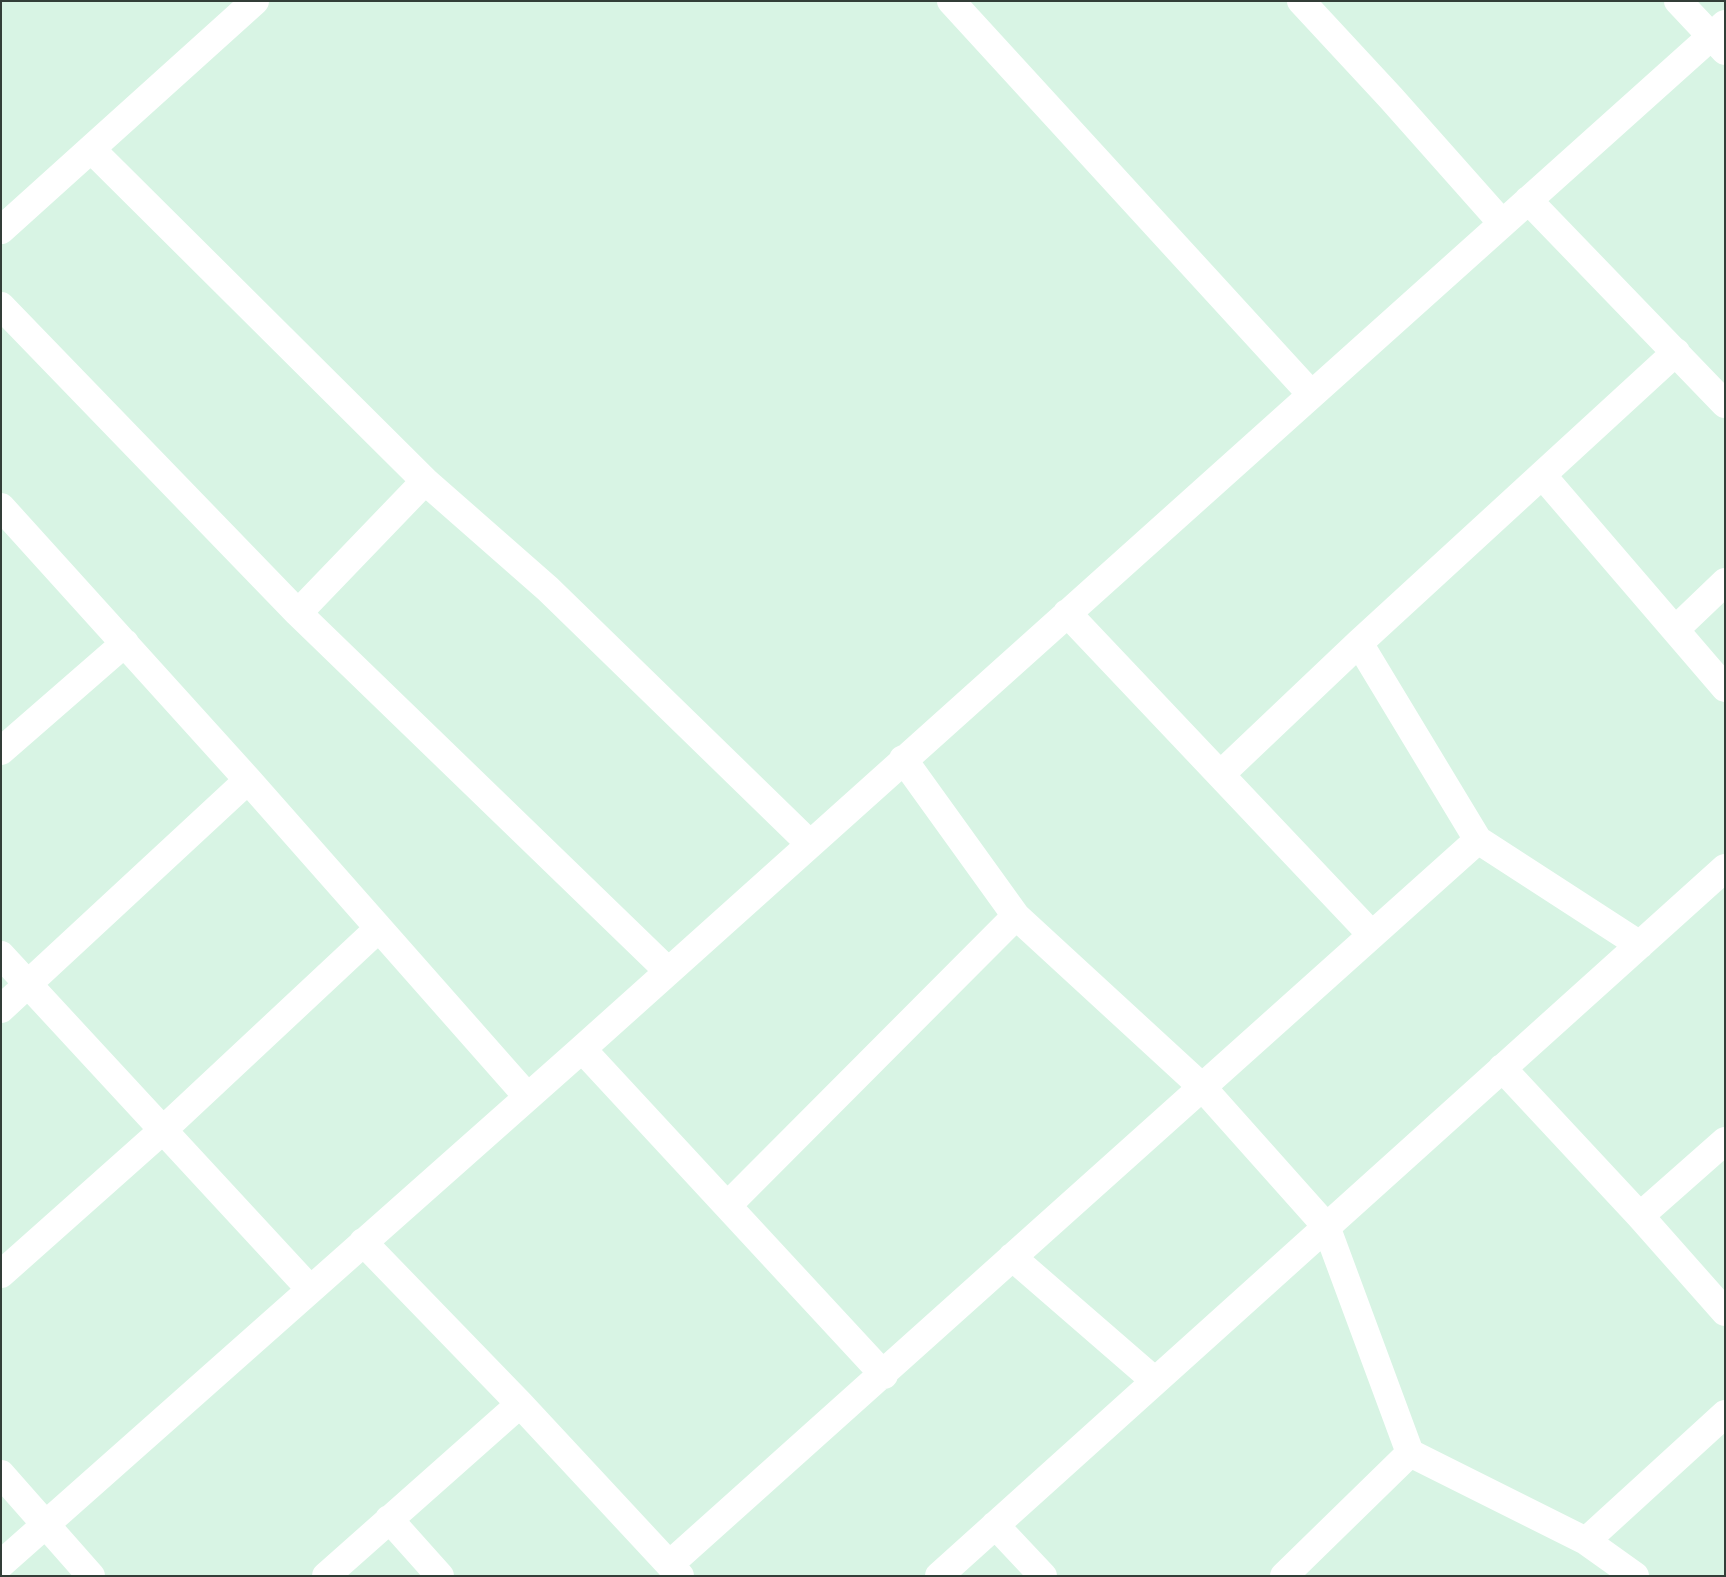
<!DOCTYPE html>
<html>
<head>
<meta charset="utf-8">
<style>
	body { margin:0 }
	#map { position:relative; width:1726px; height:1577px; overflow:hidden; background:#d8f4e4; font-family:"Archivo Narrow",sans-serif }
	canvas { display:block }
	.frame { position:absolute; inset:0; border:2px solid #333e38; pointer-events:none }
</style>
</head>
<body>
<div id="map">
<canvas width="1726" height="1577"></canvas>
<div class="frame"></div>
</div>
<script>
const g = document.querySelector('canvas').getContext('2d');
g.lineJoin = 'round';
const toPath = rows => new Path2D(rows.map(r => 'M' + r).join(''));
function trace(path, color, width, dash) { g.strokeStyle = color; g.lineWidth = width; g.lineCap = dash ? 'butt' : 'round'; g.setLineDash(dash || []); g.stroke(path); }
trace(toPath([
	[951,1,1311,394],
	[1301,1,1391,98,1502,223],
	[1678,1,1725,51],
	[92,150,425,481,548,589,809,843],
	[1528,200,1725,404],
	[1,230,255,1],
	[1,306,298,613,667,970],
	[1542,475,1725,688],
	[1,507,248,780,527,1096],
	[298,613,425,481],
	[1067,613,1372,935],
	[1676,629,1725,582],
	[1359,643,1478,840,1640,945],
	[1,751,125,643],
	[903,759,1016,916,1202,1087,1326,1226,1410,1453,1586,1541,1635,1576],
	[1221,774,1359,643,1676,352],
	[1,955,310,1289],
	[1,1009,248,780],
	[582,1049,884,1375],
	[1502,1068,1640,1216,1725,1312],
	[728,1205,1016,916],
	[1640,1216,1725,1141],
	[363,1242,520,1404,680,1576],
	[1012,1257,1155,1381],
	[1,1274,163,1130,378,929],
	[1,1474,91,1576],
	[389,1519,440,1576],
	[995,1525,1043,1576],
	[1586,1541,1725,1414],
	[1,1564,582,1049,1725,24],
	[670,1564,1478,840],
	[326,1576,520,1404],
	[939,1576,1725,868],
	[1284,1576,1410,1453]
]), '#fff', 28);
</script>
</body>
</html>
